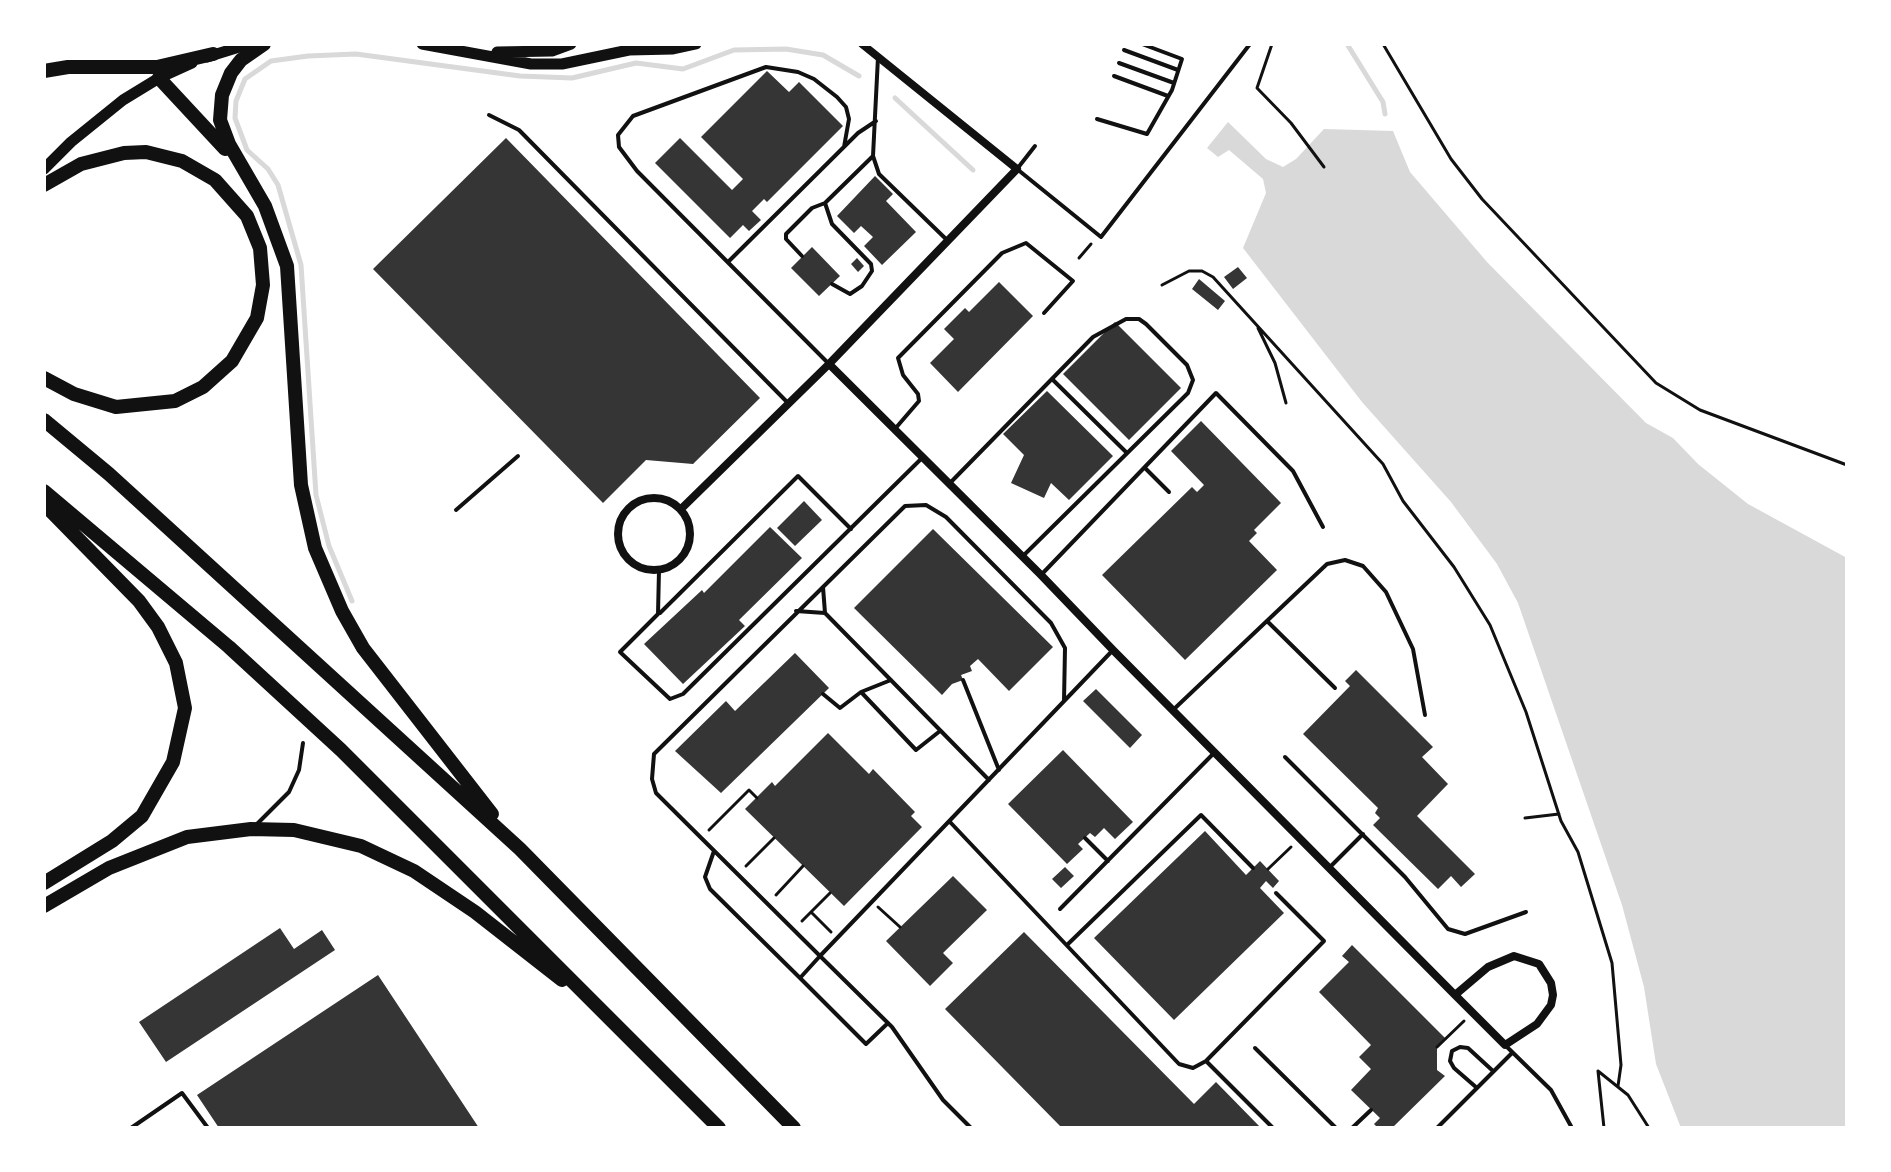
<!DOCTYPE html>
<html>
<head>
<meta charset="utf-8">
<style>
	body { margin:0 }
	#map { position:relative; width:1891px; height:1172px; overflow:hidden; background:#fff; font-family:"Fira Sans",sans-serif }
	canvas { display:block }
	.frame { position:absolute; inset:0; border:46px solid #fff; pointer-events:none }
</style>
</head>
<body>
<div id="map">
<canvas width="1891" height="1172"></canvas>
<div class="frame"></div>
</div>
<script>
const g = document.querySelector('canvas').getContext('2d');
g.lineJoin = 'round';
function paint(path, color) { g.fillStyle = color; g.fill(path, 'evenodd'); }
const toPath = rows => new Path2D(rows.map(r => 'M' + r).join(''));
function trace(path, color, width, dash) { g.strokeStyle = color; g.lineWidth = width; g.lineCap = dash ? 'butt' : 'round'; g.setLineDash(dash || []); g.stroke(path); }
paint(toPath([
	[1228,122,1266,159,1283,167,1296,159,1324,129,1393,131,1410,172,1487,262,1646,423,1673,438,1698,464,1748,504,1847,558,1847,1128,1681,1128,1656,1064,1644,987,1622,905,1518,603,1497,564,1451,502,1362,402,1243,248,1266,193,1263,179,1229,150,1218,157,1207,148]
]), '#d9d9d9');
trace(toPath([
	[1347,44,1383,102,1385,114],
	[895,98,973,170],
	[352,601,329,546,316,495,301,265,278,185,268,169,247,150,235,118,236,101,245,79,271,61,308,56,356,54,520,76,572,78,636,63,683,69,734,50,786,49,823,55,859,76]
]), '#d9d9d9', 5);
paint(toPath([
	[767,71,789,92,799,82,843,126,767,202,764,199,752,211,761,220,749,231,743,225,730,238,655,163,680,138,732,190,743,179,701,137],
	[506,138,760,398,693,464,646,460,603,503,373,269],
	[875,176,893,194,886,201,916,232,882,265,864,246,873,237,861,226,854,233,837,216],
	[812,247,840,276,819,296,791,268],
	[857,258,864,266,858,272,851,264],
	[1238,267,1247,278,1233,289,1224,277],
	[1199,279,1225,301,1218,310,1192,289],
	[999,282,1033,316,958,392,930,363,954,339,944,329,965,308,969,312],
	[1115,322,1181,388,1129,440,1063,374],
	[1047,391,1113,456,1069,500,1051,483,1044,498,1011,483,1024,455,1003,434],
	[1201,421,1281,503,1254,530,1257,533,1249,541,1277,570,1185,660,1102,575,1192,487,1197,492,1204,485,1171,451],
	[804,501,822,520,795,546,777,528],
	[770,527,802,558,739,620,745,626,683,684,644,644,702,590,704,593],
	[933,529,1053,647,1009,691,978,659,970,666,972,671,961,675,963,680,952,684,942,695,854,608],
	[795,653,829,688,721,793,675,751,726,701,735,711],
	[1356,670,1433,747,1422,757,1448,784,1417,816,1475,874,1461,887,1451,876,1438,889,1373,825,1380,818,1375,813,1378,808,1303,734,1350,686,1345,681],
	[1096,689,1142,735,1130,748,1083,701],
	[828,733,869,774,873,769,915,812,911,816,922,827,844,906,745,809,772,782,775,786],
	[1063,750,1133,822,1115,839,1104,828,1095,837,1090,833,1078,844,1083,849,1067,864,1008,804],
	[1205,831,1246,875,1260,861,1279,881,1273,888,1266,881,1260,888,1284,913,1174,1020,1094,938],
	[1065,867,1074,876,1061,888,1052,879],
	[953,876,987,910,943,953,953,963,930,986,886,941],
	[280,928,294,949,322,930,335,950,166,1062,139,1022],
	[1024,932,1194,1104,1216,1082,1261,1128,1062,1128,945,1009],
	[1352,945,1445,1038,1437,1046,1437,1070,1445,1076,1392,1128,1378,1128,1374,1124,1380,1118,1351,1090,1371,1069,1359,1057,1371,1045,1319,992,1349,962,1342,956],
	[378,975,479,1128,219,1128,197,1095]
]), '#353535');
trace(toPath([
	[1272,44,1257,88,1291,123,1324,167],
	[1383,44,1451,159,1482,199,1656,383,1700,410,1847,465],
	[1079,258,1091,244],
	[1162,285,1189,271,1202,271,1213,277,1383,464,1403,501,1454,567,1490,625,1526,712,1561,821,1578,852,1612,963,1621,1065,1618,1086],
	[1258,328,1275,363,1286,403],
	[1525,818,1559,814],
	[709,830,749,790,757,798],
	[746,866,774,838],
	[1268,869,1291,847],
	[776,895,803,866],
	[878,907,900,927],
	[811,912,831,932],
	[802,921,830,893],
	[1437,1047,1464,1021],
	[1598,1071,1628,1095,1649,1128],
	[1598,1071,1604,1128]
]), '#111', 3);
trace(toPath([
	[1124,50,1178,70],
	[878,57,873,156,879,174,948,241],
	[1119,63,1174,83],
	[1114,76,1168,96],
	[489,115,519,130,788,403],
	[1097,119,1147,134,1172,90,1182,59,1142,44],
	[1035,146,1017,169,1101,237,1250,44],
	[802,256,786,239,786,234,812,208,825,203],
	[728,262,858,133,876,121],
	[832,284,850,294,862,286,872,271,871,264,832,224,825,203,873,156],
	[829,364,637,171,619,147,618,135,633,116,766,67,798,72,814,79,837,97,846,107,849,119,844,147],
	[1052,379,1127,453],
	[894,430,919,401,918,394,903,375,898,358,1002,253,1026,243,1073,281,1044,313],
	[1145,468,1169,492],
	[951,482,1093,337,1126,319,1139,319,1146,324,1187,365,1193,380,1188,393,1023,556],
	[456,510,518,456],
	[659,570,658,614,620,652,670,699,683,694,922,458],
	[1041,575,1216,393,1293,471,1323,527],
	[823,587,825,613,989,780],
	[796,611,825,613],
	[660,613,798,476,851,529],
	[1267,621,1335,688],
	[963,680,999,770],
	[861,692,916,750,940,731],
	[823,694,840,708,861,692,891,680],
	[1173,710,1327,564,1345,560,1363,566,1386,592,1413,649,1425,715],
	[1285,757,1405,877,1448,929,1465,934,1526,912],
	[950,822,1179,1064,1193,1068,1206,1061,1324,941,1276,893],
	[257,824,289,792,299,770,303,743],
	[1085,838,1108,861],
	[714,851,705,877,710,889,800,978,820,956,656,793,652,779,654,754,905,506,926,505,946,517,1051,623,1065,648,1064,701],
	[1329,868,1363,834],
	[1060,909,1213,754],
	[1067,945,1201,815,1253,868],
	[800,978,866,1044,888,1023],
	[1505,1045,1551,1090,1572,1128],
	[1255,1048,1336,1128],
	[1206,1061,1273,1128],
	[1477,1088,1454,1068,1450,1061,1452,1051,1460,1047,1468,1048,1493,1071],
	[131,1128,182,1093,208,1128],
	[971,1128,943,1100,892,1027,820,956,1113,650],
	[1352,1128,1371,1110],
	[1437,1128,1512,1053]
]), '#111', 4);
trace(toPath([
	[829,364,1041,575,1113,650,1455,995,1505,1045,1537,1024,1551,1005,1553,995,1551,983,1539,964,1514,956,1488,967,1455,995],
	'618 534a36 36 0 1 1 72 0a36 36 0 1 1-72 0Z',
	[681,509,829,364,1017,169,862,44]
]), '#111', 8);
trace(toPath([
	[422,44,531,64,562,64,629,50,673,49,696,44],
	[497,52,552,51,571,44],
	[207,57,249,44],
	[44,169,71,142,123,100,159,78,192,63]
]), '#111', 11);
trace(toPath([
	[264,44,241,60,231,73,222,95,220,120,229,144,265,206,287,266,301,485,315,548,342,611,363,648,492,814],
	[44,71,68,67,157,67,213,54],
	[159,78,225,149],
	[44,185,81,164,124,153,146,152,182,161,215,180,247,216,260,248,263,285,257,318,232,361,203,387,175,401,116,407,74,394,44,378],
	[44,420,109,474,520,849,794,1128],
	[44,491,229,647,341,750,719,1128],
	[44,504,139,601,158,627,176,663,185,708,173,762,142,816,112,841,44,883],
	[44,906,109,868,187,837,251,829,294,830,361,846,414,871,475,912,562,980]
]), '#111', 14);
</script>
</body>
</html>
